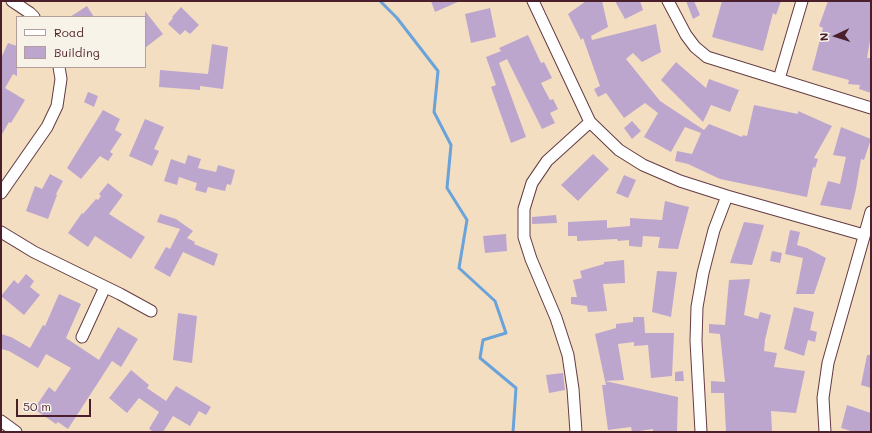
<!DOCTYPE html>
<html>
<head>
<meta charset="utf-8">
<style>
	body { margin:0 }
	#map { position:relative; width:872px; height:433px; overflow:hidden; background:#f4dec2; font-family:Mali,sans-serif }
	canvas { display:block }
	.frame { position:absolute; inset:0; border:2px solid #4a1f2b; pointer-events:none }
	.legend { position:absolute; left:16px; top:16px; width:130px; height:52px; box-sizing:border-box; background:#f7f3e8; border:1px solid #b29e9c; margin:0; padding:5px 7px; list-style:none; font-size:12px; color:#4a1f2b }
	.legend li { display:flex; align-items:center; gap:8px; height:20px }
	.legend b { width:20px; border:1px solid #b29e9c }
	.north { position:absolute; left:816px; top:16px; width:40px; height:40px; -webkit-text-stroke:3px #f7f3e8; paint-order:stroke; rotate:266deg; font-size:11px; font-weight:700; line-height:16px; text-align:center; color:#4a1f2b }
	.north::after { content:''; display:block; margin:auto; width:14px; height:18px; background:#4a1f2b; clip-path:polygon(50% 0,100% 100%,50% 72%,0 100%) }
	.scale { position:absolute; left:16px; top:399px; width:75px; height:18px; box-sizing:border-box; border:2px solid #4a1f2b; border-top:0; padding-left:5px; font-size:12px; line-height:14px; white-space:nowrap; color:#4a1f2b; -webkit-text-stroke:3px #f7f3e8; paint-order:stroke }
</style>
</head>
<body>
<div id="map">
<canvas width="872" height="433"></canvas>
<div class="frame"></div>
<ul class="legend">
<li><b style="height:5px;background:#fff"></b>Road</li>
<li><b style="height:11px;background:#bca6cd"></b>Building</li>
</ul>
<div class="north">N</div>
<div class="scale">50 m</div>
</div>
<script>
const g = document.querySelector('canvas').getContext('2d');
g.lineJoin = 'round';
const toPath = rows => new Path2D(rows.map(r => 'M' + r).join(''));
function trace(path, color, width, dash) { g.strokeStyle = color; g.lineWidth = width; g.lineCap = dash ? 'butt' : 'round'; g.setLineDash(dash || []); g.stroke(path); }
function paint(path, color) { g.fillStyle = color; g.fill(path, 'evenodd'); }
trace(toPath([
	[380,1,397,18,438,71,434,112,451,145,447,188,467,220,459,268,495,301,506,333,483,340,480,358,516,388,513,432]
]), '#69a3d9', 3);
paint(toPath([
	[431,1,460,1,435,12],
	[586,1,602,1,608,27,591,36,592,40,656,24,661,52,642,62,633,53,626,59,660,101,704,130,709,124,742,137,743,135,747,136,754,105,798,114,798,111,832,126,814,158,818,159,815,168,813,167,807,197,720,179,688,164,675,161,677,151,692,154,701,133,685,127,671,152,644,137,658,113,645,103,624,118,606,93,598,97,594,89,600,86,583,38,581,40,568,14],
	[615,1,640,1,643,10,625,19],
	[686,1,694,1,700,15,693,19],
	[722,1,781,1,776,15,773,13,763,51,712,37],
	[828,1,871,1,871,35,867,58,871,58,871,93,859,89,860,85,848,84,849,80,812,70,823,28,819,26],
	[87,6,94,17,70,17],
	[181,7,199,25,190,34,185,30,180,35,168,24,173,18,172,17],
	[490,8,496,37,471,43,465,14],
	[145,11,163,34,145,48],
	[528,35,541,63,544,62,552,78,541,83,550,100,553,99,558,109,550,113,555,123,542,129,507,59,499,63,526,137,511,143,491,87,496,85,486,57,501,51,499,48],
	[8,43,17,46,17,76,13,74,5,88,25,100,11,123,9,122,1,136,1,58],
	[212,44,228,47,223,89,200,86,200,90,159,87,160,70,208,74],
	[676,62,706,88,709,79,739,90,730,112,711,105,703,122,661,80],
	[88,92,98,96,94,107,84,102],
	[103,110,120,119,115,130,122,134,110,152,113,154,108,161,100,156,81,179,67,168],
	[145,119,164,127,154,149,159,151,152,166,129,156],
	[632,121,641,131,632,139,624,128],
	[841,127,871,139,864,160,861,159,856,189,851,210,820,205,828,181,840,184,846,157,833,155],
	[593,154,609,169,578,201,561,185],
	[188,155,201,159,198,168,216,172,218,165,235,170,231,185,227,184,225,191,208,187,206,193,195,190,197,183,179,177,177,185,164,181,171,159,185,164],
	[50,174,63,181,56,194,57,195,48,219,26,211,35,186,42,189],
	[624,175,636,180,628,198,616,193],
	[108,183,123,195,109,214,145,237,131,259,95,236,88,247,68,233,82,213,83,214,96,199,98,200,101,196,99,194],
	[665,201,689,207,678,249,658,248,660,237,643,236,642,247,629,246,629,240,618,241,617,239,577,241,577,236,568,236,568,222,607,220,607,228,630,226,630,218,662,220],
	[160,214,176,219,193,231,187,238,195,242,194,244,218,254,214,266,183,252,170,277,154,268,166,247,170,249,180,229,157,222],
	[556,215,557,223,532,224,532,217],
	[744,222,764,225,752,265,730,263],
	[790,230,800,232,797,245,807,248,826,258,814,294,796,294,803,258,785,254],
	[506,234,507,251,485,253,483,236],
	[772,251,782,253,780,263,770,261],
	[624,260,625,283,603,284,607,311,588,312,587,306,571,304,571,297,577,297,573,280,582,278,580,271,604,264,604,262],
	[657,271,677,272,671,317,652,312],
	[26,274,34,281,30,287,40,295,24,315,1,296,14,280,18,284],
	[750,279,744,315,758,319,760,312,771,315,765,340,764,351,777,353,774,367,805,371,796,413,771,411,772,432,726,432,724,393,711,393,711,381,725,382,720,334,709,333,709,324,725,325,729,280],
	[59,294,81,304,66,338,99,360,118,327,138,339,121,367,112,361,68,429,58,422,56,424,34,409,49,387,55,392,71,368,46,354,38,368,9,351,1,349,1,334,11,337,30,348,43,325,45,326],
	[794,307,814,312,810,330,817,332,815,342,808,340,804,356,784,349],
	[178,313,197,316,192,363,173,360],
	[633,317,644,317,645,333,674,333,672,376,651,378,648,345,634,346,634,342,618,344,624,380,605,381,595,334,616,328,616,324,633,322],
	[867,355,871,355,871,388,861,385],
	[131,370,149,385,147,388,166,401,176,386,211,407,206,415,199,411,190,426,173,416,163,432,154,432,149,429,159,412,139,398,127,413,109,398],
	[683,371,684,381,675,381,675,372],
	[563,373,565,390,549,393,546,375],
	[605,381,678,397,677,432,653,432,653,429,632,432,631,427,608,430,602,385,606,385],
	[847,405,871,413,871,432,854,432,841,428]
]), '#bca6cd');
const street = toPath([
	[12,1,30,13,34,17],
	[533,1,590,122,619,150,643,165,680,181,727,196,864,235],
	[668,1,686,35,695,47,707,57,871,108],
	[779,79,802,1],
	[1,193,47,127,57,106,61,79,59,67],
	[1,232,34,252,120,294,151,311],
	[82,337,105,287],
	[1,421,16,432],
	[576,432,573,389,568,355,556,318,531,259,524,237,524,209,532,183,547,161,590,122],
	[701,432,696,341,697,307,703,273,714,230,727,196],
	[825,432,823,398,828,363,871,212]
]);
trace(street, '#643c42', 13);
trace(street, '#fff', 11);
</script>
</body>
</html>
